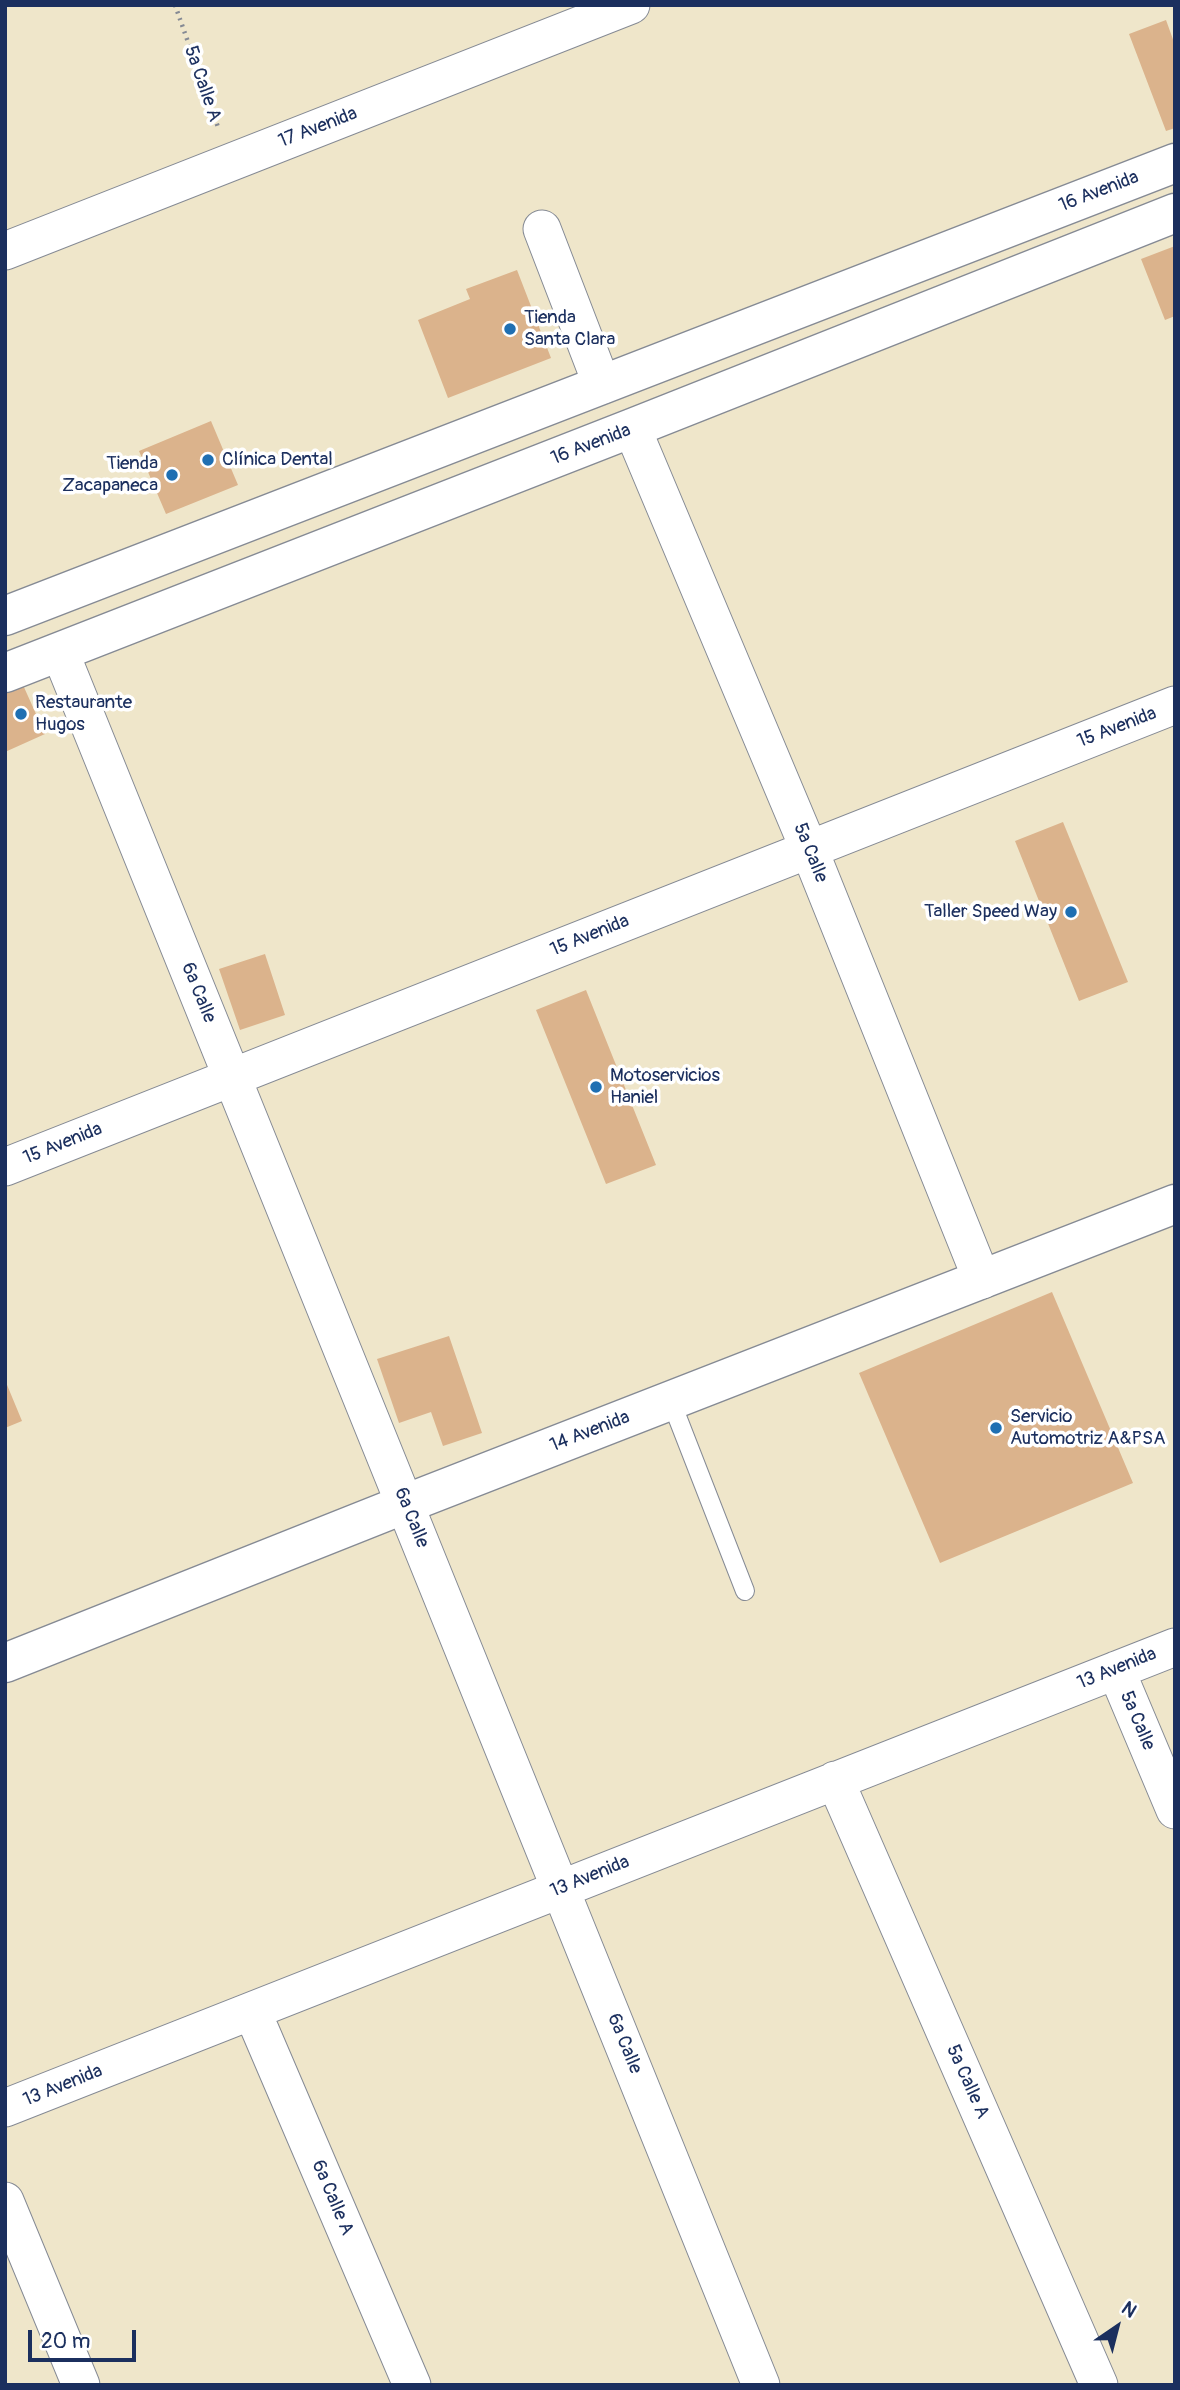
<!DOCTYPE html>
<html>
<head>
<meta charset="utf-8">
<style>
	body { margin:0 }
	#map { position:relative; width:1180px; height:2390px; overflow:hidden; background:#efe6ca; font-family:Pangolin,sans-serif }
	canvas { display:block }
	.frame { position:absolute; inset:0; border:7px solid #1b2f5e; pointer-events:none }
	.north { position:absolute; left:1082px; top:2292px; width:70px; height:70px; -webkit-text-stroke:5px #fff; paint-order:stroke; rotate:35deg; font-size:19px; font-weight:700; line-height:28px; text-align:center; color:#1b2f5e }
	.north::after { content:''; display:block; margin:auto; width:24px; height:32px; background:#1b2f5e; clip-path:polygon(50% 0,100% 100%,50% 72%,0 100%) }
	.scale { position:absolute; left:28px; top:2330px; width:108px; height:32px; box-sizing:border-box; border:4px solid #1b2f5e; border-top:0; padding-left:9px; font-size:21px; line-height:24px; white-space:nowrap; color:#1b2f5e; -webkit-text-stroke:5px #fff; paint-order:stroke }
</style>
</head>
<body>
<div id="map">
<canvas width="1180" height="2390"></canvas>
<div class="frame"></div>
<div class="north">N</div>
<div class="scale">20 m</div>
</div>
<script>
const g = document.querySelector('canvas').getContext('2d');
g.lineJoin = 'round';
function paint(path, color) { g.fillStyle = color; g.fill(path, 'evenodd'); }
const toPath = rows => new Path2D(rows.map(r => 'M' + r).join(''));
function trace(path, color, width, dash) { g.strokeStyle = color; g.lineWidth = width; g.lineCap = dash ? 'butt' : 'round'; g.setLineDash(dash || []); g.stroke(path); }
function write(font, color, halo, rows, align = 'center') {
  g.font = font + ' Pangolin,sans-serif'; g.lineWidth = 7; g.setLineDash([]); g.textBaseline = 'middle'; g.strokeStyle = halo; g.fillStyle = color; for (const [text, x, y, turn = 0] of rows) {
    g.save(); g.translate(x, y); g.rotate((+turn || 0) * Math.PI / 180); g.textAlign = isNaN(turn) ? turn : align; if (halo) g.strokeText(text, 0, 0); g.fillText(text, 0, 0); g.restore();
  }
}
paint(toPath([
	[1166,20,1175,45,1175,128,1166,131,1129,34],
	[1175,246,1175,316,1165,320,1141,259],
	[517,270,551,358,448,398,418,320,470,299,466,289],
	[211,421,238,485,166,514,139,451],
	[23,685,45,734,5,752,5,693],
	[1063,822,1128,982,1079,1001,1015,841],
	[265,954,285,1015,240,1030,219,969],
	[586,990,656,1165,606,1184,536,1010],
	[1052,1292,1133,1483,940,1563,859,1373],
	[449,1336,482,1433,443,1446,431,1412,399,1423,377,1359],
	[5,1380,22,1421,5,1428]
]), '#dbb38c');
const lane = toPath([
	[671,1401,745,1591]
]);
const street = toPath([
	[542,229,602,385],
	[5,251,631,5],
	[632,428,809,849,982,1280],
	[60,652,761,2385],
	[5,1167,1175,705],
	[1116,1670,1175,1810],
	[835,1780,1099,2385],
	[252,2011,412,2385],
	[5,2108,1175,1647],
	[5,2201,81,2385]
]);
const secondary = toPath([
	[5,616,1175,163],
	[5,673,632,428,1175,213],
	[5,1663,405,1504,1175,1204]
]);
trace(lane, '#858a94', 20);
trace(street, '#858a94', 39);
trace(secondary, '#858a94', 41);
trace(toPath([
	[175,5,219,130]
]), '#858a94', 4.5, [2, 5]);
trace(lane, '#fff', 18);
trace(street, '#fff', 37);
trace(secondary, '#fff', 38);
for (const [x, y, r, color] of [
	[510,329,7,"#1f6fb2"],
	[208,460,7,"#1f6fb2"],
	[172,475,7,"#1f6fb2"],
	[21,714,7,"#1f6fb2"],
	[1071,912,7,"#1f6fb2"],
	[596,1087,7,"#1f6fb2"],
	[996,1428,7,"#1f6fb2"]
]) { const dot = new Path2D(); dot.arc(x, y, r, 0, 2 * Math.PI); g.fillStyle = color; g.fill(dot); trace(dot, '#fff', 2.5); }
write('19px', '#1b2f5e', '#fff', [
	["5a Calle A",202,84,71],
	["17 Avenida",318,128,-21],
	["16 Avenida",1099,192,-21],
	["16 Avenida",591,445,-21],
	["15 Avenida",1117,728,-21],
	["5a Calle",810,853,68],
	["15 Avenida",590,936,-22],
	["6a Calle",198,993,68],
	["15 Avenida",63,1144,-22],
	["14 Avenida",590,1432,-21],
	["6a Calle",411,1518,68],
	["13 Avenida",1117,1669,-22],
	["5a Calle",1137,1721,67],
	["13 Avenida",590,1877,-22],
	["6a Calle",624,2044,68],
	["5a Calle A",967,2082,66],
	["13 Avenida",63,2086,-22],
	["6a Calle A",332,2198,67]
]);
write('19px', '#1b2f5e', '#fff', [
	["Tienda",524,318],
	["Santa Clara",524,340],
	["Clínica Dental",222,460],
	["Tienda",158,464,"right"],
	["Zacapaneca",158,486,"right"],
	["Restaurante",35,703],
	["Hugos",35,725],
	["Taller Speed Way",1057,912,"right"],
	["Motoservicios",610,1076],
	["Haniel",610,1098],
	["Servicio",1010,1417],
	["Automotriz A&PSA",1010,1439]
], 'left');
</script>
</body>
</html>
